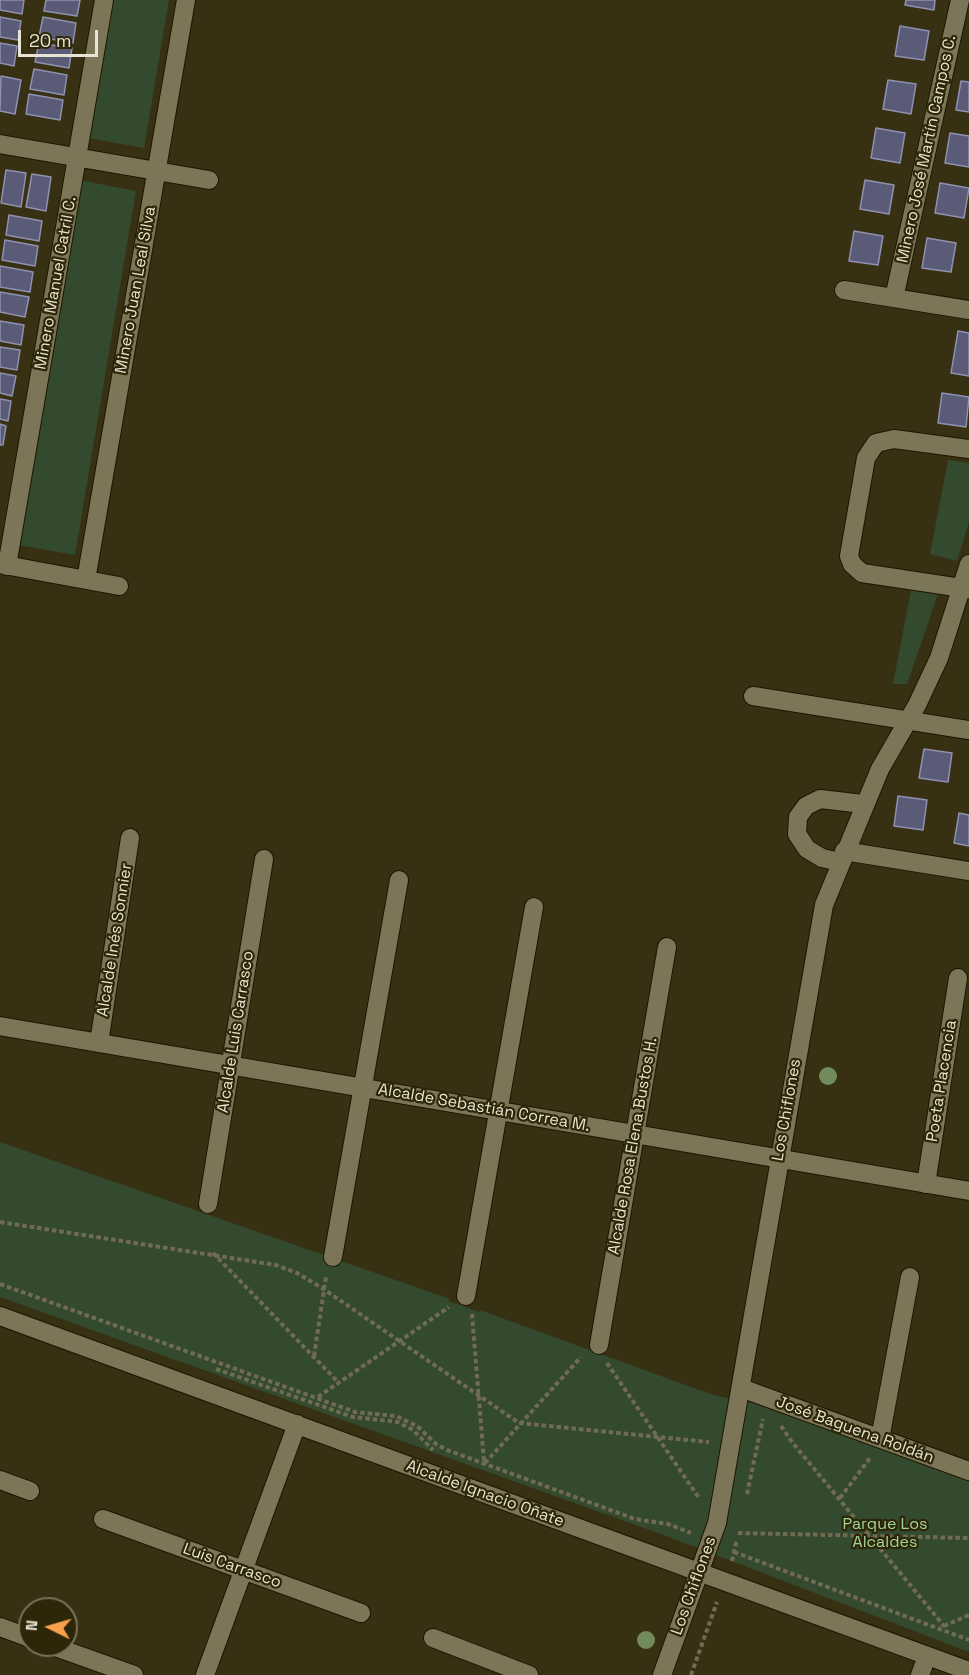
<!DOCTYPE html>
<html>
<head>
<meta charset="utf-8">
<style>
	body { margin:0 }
	#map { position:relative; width:969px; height:1675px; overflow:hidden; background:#373013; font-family:"Space Grotesk",sans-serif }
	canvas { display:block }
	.north { position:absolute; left:18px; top:1597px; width:60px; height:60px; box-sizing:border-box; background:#2d2608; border:2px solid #787259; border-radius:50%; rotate:275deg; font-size:16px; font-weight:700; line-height:24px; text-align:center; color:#e8e4d3 }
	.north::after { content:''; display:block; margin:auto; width:21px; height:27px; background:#f9a04c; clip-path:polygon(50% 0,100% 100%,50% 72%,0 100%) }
	.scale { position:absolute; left:18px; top:30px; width:80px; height:27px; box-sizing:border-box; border:3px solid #e8e4d3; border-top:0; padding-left:8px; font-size:18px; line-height:21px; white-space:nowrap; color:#e8e4d3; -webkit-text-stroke:4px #2d2608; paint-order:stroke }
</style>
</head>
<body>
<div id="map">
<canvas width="969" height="1675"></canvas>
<div class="north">N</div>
<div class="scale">20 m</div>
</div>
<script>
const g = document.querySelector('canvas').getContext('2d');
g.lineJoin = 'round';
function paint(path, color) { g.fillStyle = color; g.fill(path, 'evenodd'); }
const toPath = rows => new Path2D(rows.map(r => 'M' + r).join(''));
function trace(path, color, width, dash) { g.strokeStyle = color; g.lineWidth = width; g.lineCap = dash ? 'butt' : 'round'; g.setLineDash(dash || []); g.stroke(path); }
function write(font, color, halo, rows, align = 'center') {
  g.font = font + ' "Space Grotesk",sans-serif'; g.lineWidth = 4.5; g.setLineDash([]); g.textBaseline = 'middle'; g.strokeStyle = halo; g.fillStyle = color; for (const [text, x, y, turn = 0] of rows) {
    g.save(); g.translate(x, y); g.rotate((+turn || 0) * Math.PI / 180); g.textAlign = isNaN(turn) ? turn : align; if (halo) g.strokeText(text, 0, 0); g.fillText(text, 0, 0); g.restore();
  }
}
paint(toPath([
	[111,0,169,0,144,148,88,138],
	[79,180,136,191,75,555,18,545],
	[948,460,969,463,969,522,957,561,930,554],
	[911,590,938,594,907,684,893,684],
	[0,1142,450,1299,448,1301,480,1312,480,1310,713,1395,768,1406,969,1480,969,1652,661,1534,0,1297]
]), '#334a2f');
const building = toPath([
	[0,0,24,0,22,14,0,10,0,0],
	[46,0,80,0,77,16,44,11,46,0],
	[906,0,935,0,934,10,905,5,906,0],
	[0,17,21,21,18,40,0,37,0,17],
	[43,17,76,23,73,43,39,37,43,17],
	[900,26,929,31,924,60,895,56,900,26],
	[0,43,17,46,14,66,0,63,0,43],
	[39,43,72,48,69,68,35,62,39,43],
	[34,69,67,75,64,95,30,89,34,69],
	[1,76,21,80,15,114,0,111,1,76],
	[888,80,916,84,911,114,883,109,888,80],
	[961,81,969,82,969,112,956,110,961,81],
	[29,94,63,100,60,120,26,114,29,94],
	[876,128,905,133,900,163,871,158,876,128],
	[950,133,969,136,969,167,945,163,950,133],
	[6,170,26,173,21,207,1,203,6,170],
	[32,174,51,177,46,211,26,207,32,174],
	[865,180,894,185,889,214,860,209,865,180],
	[940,183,969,188,964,218,935,213,940,183],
	[9,215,42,221,39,241,6,235,9,215],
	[854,231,883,236,878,265,849,261,854,231],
	[927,238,956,243,951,272,922,268,927,238],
	[5,240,38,246,35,266,2,260,5,240],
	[0,266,33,272,30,292,0,287,0,266],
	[0,292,29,297,25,317,0,312,0,292],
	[0,321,24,325,21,345,0,341,0,321],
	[958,331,969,333,969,376,951,373,958,331],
	[0,347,20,350,17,370,0,367,0,347],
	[0,373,16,376,12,396,0,393,0,373],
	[942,393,969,397,966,427,938,423,942,393],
	[0,399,11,401,8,421,0,419,0,399],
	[0,424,6,426,3,445,0,445,0,424],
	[924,749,952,753,948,782,919,778,924,749],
	[898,796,927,800,923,830,894,826,898,796],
	[959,813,969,815,969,846,954,843,959,813]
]);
paint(building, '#5a5b77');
trace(building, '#9091b0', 1.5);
const street = toPath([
	[0,144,209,180],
	[844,290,969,310],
	[894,298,960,0],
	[969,449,894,439,876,443,866,458,849,556,852,564,862,573,969,589],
	[0,564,119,586],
	[7,566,104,0],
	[86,580,186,0],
	[753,696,969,730],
	[844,851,969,871],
	[840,862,822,858,807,849,797,834,798,817,806,806,820,799,863,804],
	[0,1026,969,1191],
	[99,1043,130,838],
	[926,1184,958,978],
	[208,1204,264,859],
	[333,1257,399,880],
	[466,1296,534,907],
	[0,1316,969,1671],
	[599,1345,667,947],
	[741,1388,969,1471],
	[880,1439,910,1277],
	[0,1480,30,1491],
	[103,1519,361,1613],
	[0,1627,30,1638],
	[433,1638,529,1675],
	[50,1645,134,1675],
	[205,1675,297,1424],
	[920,1675,927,1656]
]);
const secondary = toPath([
	[662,1675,717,1523,824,905,880,769,917,705,939,658,969,564]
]);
trace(street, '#1e1700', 20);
trace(secondary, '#1e1700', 20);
trace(toPath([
	[0,1222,276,1265,297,1273,322,1288,519,1423,709,1442],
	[213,1253,338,1382],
	[0,1284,355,1412,396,1416,417,1426,436,1444,447,1450,635,1519,668,1524,691,1533],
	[472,1314,484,1462],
	[314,1356,326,1277],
	[607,1363,699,1498],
	[216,1369,353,1417,398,1422,413,1430,433,1450],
	[318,1397,449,1307],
	[781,1426,792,1442,944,1626,942,1630],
	[485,1463,581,1357],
	[747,1494,763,1419],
	[840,1498,870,1458],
	[738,1533,969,1538],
	[734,1552,969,1640],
	[732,1561,737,1539],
	[944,1626,969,1615],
	[691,1675,717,1602]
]), '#716b52', 4, [4.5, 3]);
trace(street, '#7d7557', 18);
trace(secondary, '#7d7557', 18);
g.fillStyle = '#718b5c';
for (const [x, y] of [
	[828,1076],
	[646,1640]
]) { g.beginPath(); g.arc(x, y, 9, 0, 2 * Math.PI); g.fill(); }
write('16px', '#e8e4d3', '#2d2608', [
	["Minero José Martín Campos C.",927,149,-78],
	["Minero Manuel Catril C.",56,283,-80],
	["Minero Juan Leal Silva",136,290,-80],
	["Alcalde Inés Sonnier",115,940,-81],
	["Alcalde Luis Carrasco",236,1032,-81],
	["Poeta Placencia",942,1081,-81],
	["Alcalde Sebastián Correa M.",484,1108,10],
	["Los Chiflones",787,1110,-80],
	["Alcalde Rosa Elena Bustos H.",633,1146,-80],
	["José Baguena Roldán",855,1430,20],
	["Alcalde Ignacio Oñate",485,1494,20],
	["Luis Carrasco",232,1566,20],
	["Los Chiflones",694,1586,-70]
]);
write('16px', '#a1d698', '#2d2608', [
	["Parque Los",885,1525],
	["Alcaldes",885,1543]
]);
</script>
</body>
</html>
